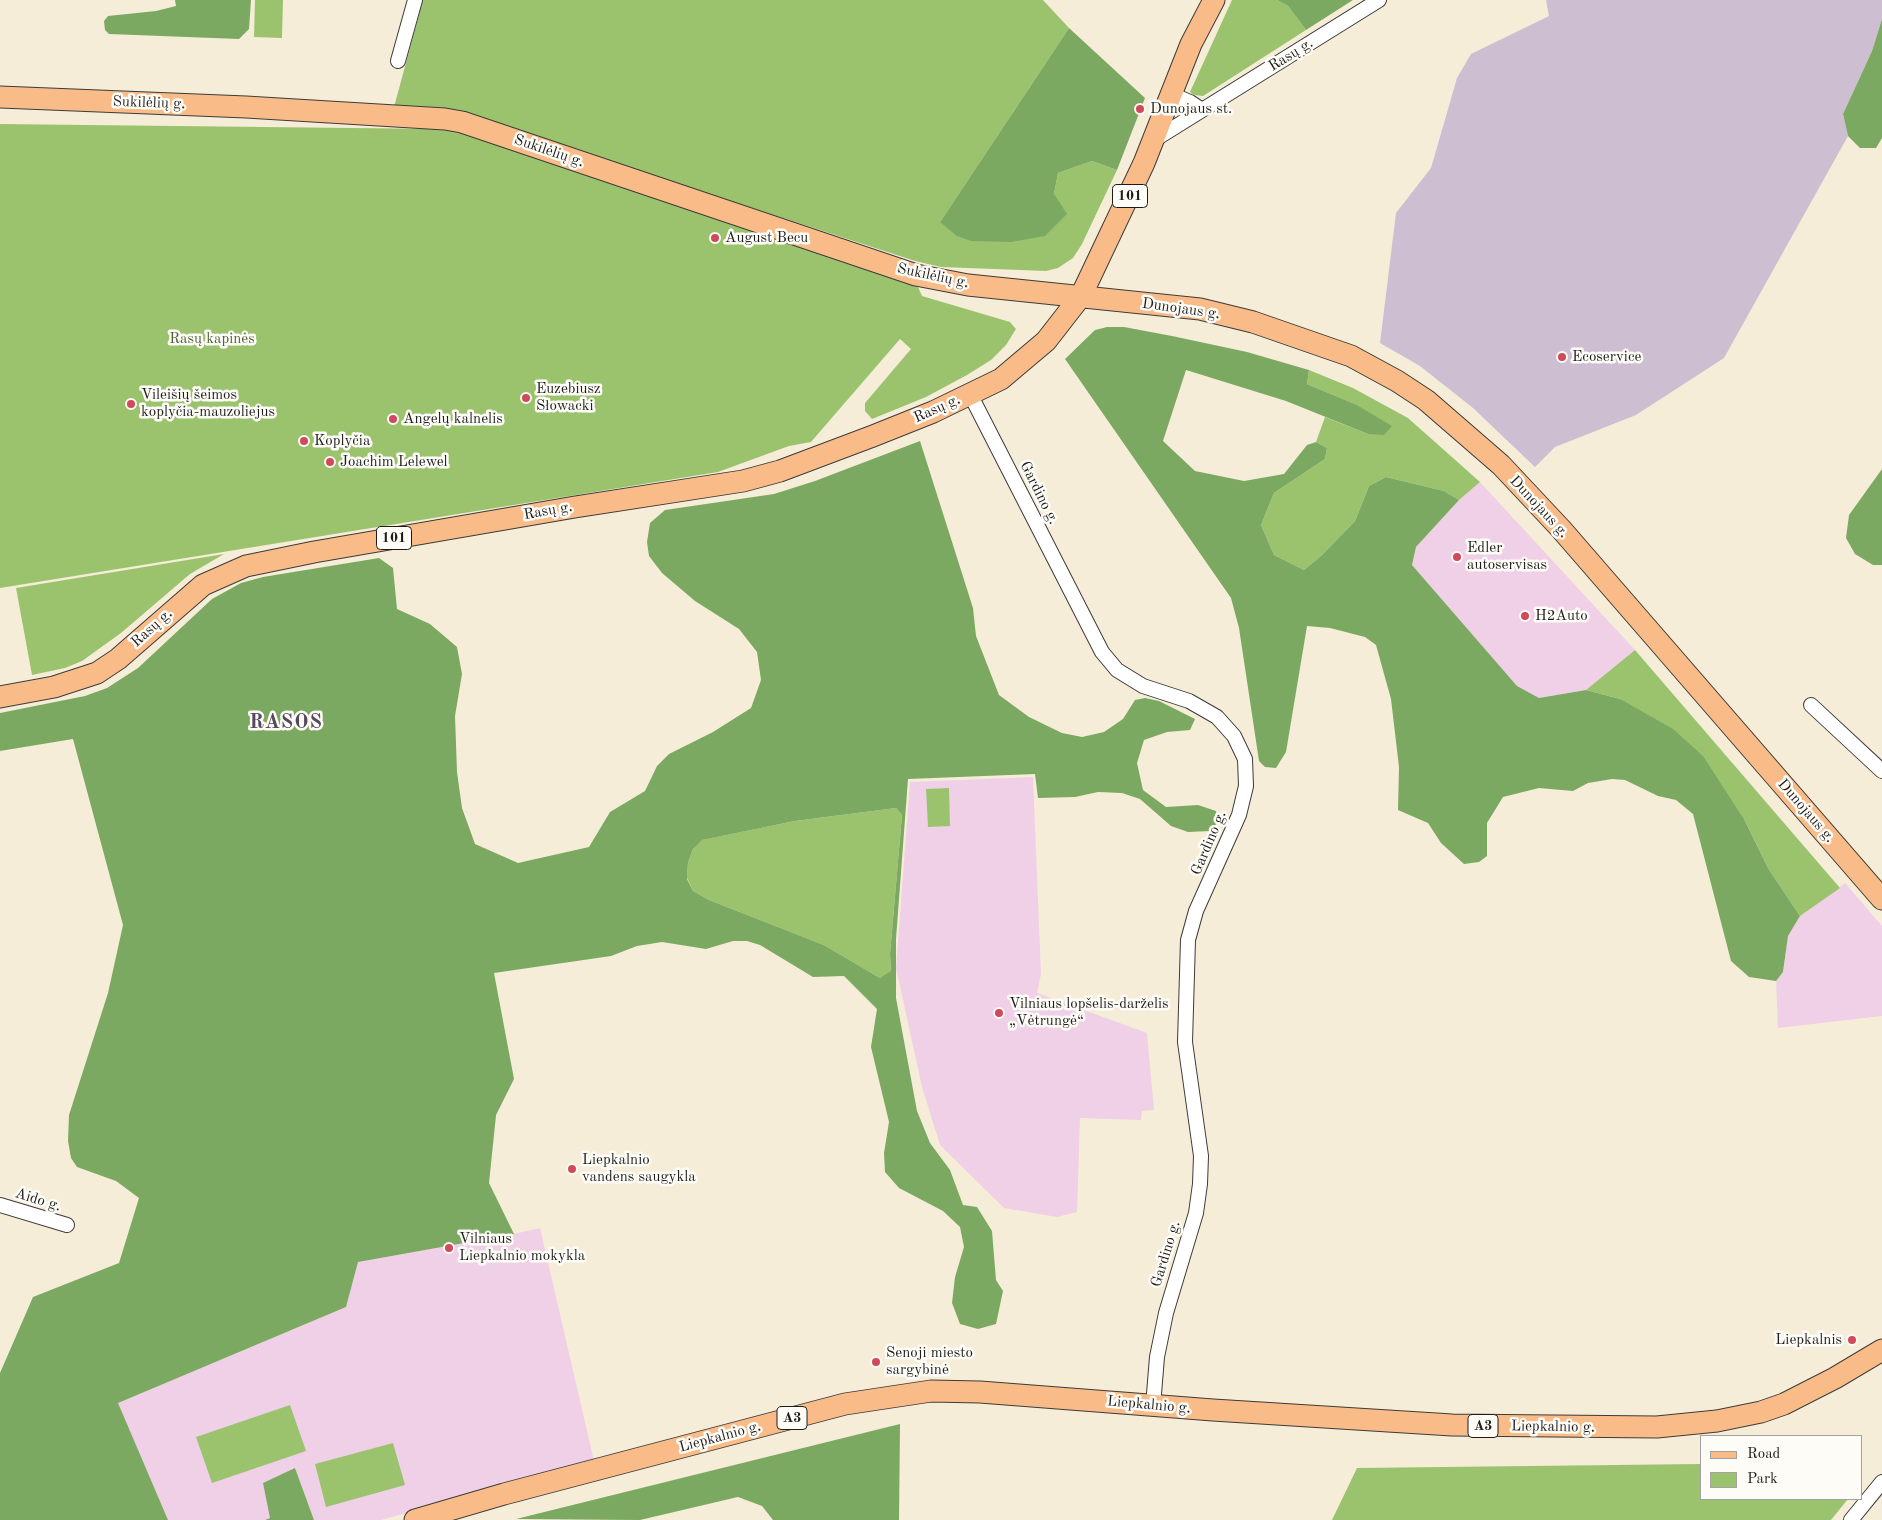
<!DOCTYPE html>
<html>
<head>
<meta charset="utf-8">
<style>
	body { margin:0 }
	#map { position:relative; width:1882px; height:1520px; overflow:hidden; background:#f6edd9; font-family:"Old Standard TT",serif }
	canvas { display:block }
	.legend { position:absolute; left:1700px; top:1435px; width:162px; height:65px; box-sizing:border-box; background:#fdfcf7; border:1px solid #a3a29f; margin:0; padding:6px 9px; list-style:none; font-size:15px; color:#1c1c1c }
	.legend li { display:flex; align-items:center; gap:10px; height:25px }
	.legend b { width:25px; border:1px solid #a3a29f }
</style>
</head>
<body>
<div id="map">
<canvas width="1882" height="1520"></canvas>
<ul class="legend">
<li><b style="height:6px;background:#f9bc89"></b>Road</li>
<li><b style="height:14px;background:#9bc36e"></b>Park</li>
</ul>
</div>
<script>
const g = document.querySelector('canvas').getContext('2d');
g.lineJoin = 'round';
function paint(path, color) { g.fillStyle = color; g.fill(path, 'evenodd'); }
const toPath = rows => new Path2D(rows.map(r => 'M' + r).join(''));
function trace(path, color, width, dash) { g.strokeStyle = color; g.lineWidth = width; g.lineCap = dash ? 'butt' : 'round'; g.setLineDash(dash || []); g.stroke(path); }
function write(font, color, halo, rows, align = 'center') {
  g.font = font + ' "Old Standard TT",serif'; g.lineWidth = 5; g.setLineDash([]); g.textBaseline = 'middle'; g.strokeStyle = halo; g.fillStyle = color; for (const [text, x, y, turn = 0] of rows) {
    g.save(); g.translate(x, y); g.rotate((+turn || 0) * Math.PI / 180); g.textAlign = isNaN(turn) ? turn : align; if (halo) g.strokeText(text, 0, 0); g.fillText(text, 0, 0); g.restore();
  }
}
paint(toPath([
	[1480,482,1635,650,1586,690,1539,698,1517,686,1412,565,1416,547,1459,500],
	[1033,777,1041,974,1037,993,1147,1033,1154,1110,1142,1111,1141,1120,1080,1118,1077,1212,1057,1217,1004,1208,940,1145,922,1087,896,968,910,782],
	[1845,883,1882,926,1882,1016,1778,1028,1776,981,1783,972,1788,936,1800,916],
	[514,1079,496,1115,489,1183,514,1234,540,1228,594,1461,381,1520,314,1520,295,1468,270,1518,265,1520,168,1520,117,1403,346,1307,357,1262]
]), '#efd0e6');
paint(toPath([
	[1546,0,1882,0,1882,19,1872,51,1843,114,1848,136,1724,358,1636,415,1555,447,1535,467,1473,408,1420,366,1380,343,1396,213,1431,168,1457,78,1471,54,1549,16]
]), '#cdbed2');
paint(toPath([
	[255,0,283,0,282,38,254,37],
	[423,0,1043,0,1069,28,940,222,1054,194,1058,173,1092,161,1117,170,1082,244,1073,258,1058,268,1046,271,941,267,915,261,528,135,463,111,394,107],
	[1232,0,1277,0,1288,6,1306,30,1203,96,1194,95,1190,92],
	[0,124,440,129,465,132,918,287,922,296,1010,322,1016,329,1006,345,991,360,967,375,926,397,872,419,865,411,865,403,911,349,900,339,811,442,789,446,718,472,0,588],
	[1309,370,1353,388,1408,418,1480,482,1459,500,1444,491,1386,477,1369,486,1355,521,1322,555,1304,570,1274,555,1261,525,1274,493,1325,459,1327,448,1316,442,1325,417,1368,434,1355,404,1307,384],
	[224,554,190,574,121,633,82,661,65,668,32,675,16,588],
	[1635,650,1840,888,1800,916,1768,868,1745,821,1620,699,1586,690],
	[949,788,950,826,928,827,926,789],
	[896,808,902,815,890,954,891,972,880,978,824,945,709,900,693,891,687,878,688,863,693,849,701,840,795,821],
	[290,1405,306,1451,212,1483,196,1437],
	[393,1443,405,1485,326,1507,315,1464],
	[1701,1464,1701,1499,1848,1499,1831,1520,1332,1520,1357,1468]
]), '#9bc36e');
paint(toPath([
	[175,0,251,0,249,29,239,39,109,34,105,30,104,21,108,16,156,11,176,6],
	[1277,0,1353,0,1306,30,1288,6],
	[1882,19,1882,138,1876,148,1860,148,1848,136,1843,114,1872,51],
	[1069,28,1145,98,1117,170,1092,161,1058,173,1054,194,1067,214,1045,236,1011,242,971,241,957,236,940,222],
	[1107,327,1124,327,1172,336,1247,352,1309,370,1307,384,1355,404,1392,426,1384,435,1368,434,1286,401,1186,370,1163,441,1195,471,1244,481,1284,474,1307,445,1316,442,1327,448,1325,459,1274,493,1261,525,1274,555,1304,570,1322,555,1355,521,1369,486,1386,477,1444,491,1459,500,1416,547,1412,565,1517,686,1539,698,1586,690,1620,699,1673,729,1703,756,1745,821,1768,868,1800,916,1788,936,1783,972,1776,981,1749,977,1731,961,1693,814,1676,800,1658,796,1625,780,1612,779,1588,783,1573,791,1539,788,1503,797,1487,823,1487,856,1479,862,1464,864,1441,843,1428,823,1398,810,1399,767,1391,699,1376,645,1365,637,1330,628,1307,626,1286,752,1276,768,1265,767,1259,761,1239,628,1231,598,1065,359,1095,330],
	[920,441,973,608,976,636,999,695,1029,717,1062,733,1082,737,1104,732,1123,719,1135,700,1145,698,1159,701,1195,719,1190,730,1167,732,1144,740,1137,763,1143,790,1166,807,1198,805,1216,811,1218,822,1210,831,1188,832,1171,826,1140,799,1122,793,1098,792,1075,797,1038,798,1035,774,908,779,896,939,896,998,917,1111,930,1143,950,1170,963,1205,977,1207,992,1231,996,1280,1003,1291,996,1324,978,1329,960,1324,952,1303,955,1277,964,1247,960,1227,943,1211,899,1188,885,1172,884,1153,889,1122,871,1047,877,1009,844,976,813,977,760,945,747,941,733,941,706,949,662,942,637,946,611,956,494,973,514,1079,496,1115,489,1183,514,1234,358,1262,346,1307,118,1403,168,1520,0,1520,0,1373,33,1297,119,1263,139,1198,116,1181,77,1167,71,1158,68,1141,69,1115,108,993,123,925,73,739,0,751,0,713,85,696,107,688,138,668,212,599,241,583,263,577,379,558,393,568,397,609,430,624,457,647,462,674,455,716,457,772,462,808,475,844,518,863,589,847,610,812,645,791,657,766,669,754,713,732,751,708,761,680,757,652,739,629,695,601,662,573,649,556,647,542,650,523,665,510,774,494,815,481],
	[896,808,902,815,890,954,891,971,880,978,824,945,709,900,693,891,687,879,688,863,693,849,702,840,795,821],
	[1882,469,1882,565,1873,565,1855,554,1846,538,1849,515],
	[900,1424,899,1520,773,1520,762,1506,738,1497,640,1520,516,1519],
	[295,1468,314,1520,265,1520,270,1518,263,1483]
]), '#7ca961');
const street = toPath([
	[398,61,415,0],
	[1171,94,1190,102,1202,110],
	[1154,140,1379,0],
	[970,394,1102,652,1117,670,1143,686,1189,701,1217,717,1234,736,1245,759,1246,786,1239,815,1196,911,1188,940,1185,1042,1201,1156,1200,1184,1196,1213,1166,1313,1157,1357,1153,1406],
	[1811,705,1882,771],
	[0,1205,67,1225],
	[1851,1520,1882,1482]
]);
const primary = toPath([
	[0,97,246,107,445,119,462,122,916,275,968,285,1200,309,1253,322,1351,356,1397,381,1426,400,1501,465,1561,529,1882,899],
	[0,697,54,687,97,673,118,659,203,585,246,566,314,552,575,507,743,481,780,471,873,436,933,412,1001,379,1046,341,1081,296,1144,163,1191,44,1214,0],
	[415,1520,504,1494,845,1404,931,1391,980,1392,1213,1410,1452,1425,1657,1427,1717,1421,1761,1412,1784,1404,1835,1378,1882,1350]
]);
trace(street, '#3d3b38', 16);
trace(primary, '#3d3b38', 23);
trace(street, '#fff', 14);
trace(primary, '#f9bc89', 21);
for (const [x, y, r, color] of [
	[1140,109,5,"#d1495b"],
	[715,238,5,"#d1495b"],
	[1562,357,5,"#d1495b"],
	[526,398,5,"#d1495b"],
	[131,404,5,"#d1495b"],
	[393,419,5,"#d1495b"],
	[304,441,5,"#d1495b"],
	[330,462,5,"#d1495b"],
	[1457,557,5,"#d1495b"],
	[1525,616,5,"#d1495b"],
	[999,1013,5,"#d1495b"],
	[572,1169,5,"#d1495b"],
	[449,1248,5,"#d1495b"],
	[1852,1340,5,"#d1495b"],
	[876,1362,5,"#d1495b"]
]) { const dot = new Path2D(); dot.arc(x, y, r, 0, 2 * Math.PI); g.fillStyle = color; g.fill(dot); trace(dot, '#fdfcf7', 2); }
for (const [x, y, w] of [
	[1130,196,35],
	[394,538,35],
	[792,1418,30],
	[1483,1426,30]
]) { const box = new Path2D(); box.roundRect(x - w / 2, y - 11.5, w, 23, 4); g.fillStyle = '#fdfcf7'; g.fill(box); trace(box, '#1c1c1c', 1); }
write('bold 14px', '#1c1c1c', null, [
	["101",1130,196],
	["101",394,538],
	["A3",792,1418],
	["A3",1483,1426]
]);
write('15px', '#1c1c1c', '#fdfcf7', [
	["Rasų g.",1291,55,-32],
	["Sukilėlių g.",149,103,2],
	["Sukilėlių g.",549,151,19],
	["Sukilėlių g.",933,276,12],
	["Dunojaus g.",1181,309,8],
	["Rasų g.",937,409,-24],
	["Gardino g.",1039,493,63],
	["Dunojaus g.",1539,507,47],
	["Rasų g.",548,511,-10],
	["Rasų g.",152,628,-42],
	["Dunojaus g.",1806,811,49],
	["Gardino g.",1209,843,-67],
	["Aido g.",38,1200,17],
	["Gardino g.",1166,1254,-73],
	["Liepkalnio g.",1149,1405,5],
	["Liepkalnio g.",1553,1427,1],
	["Liepkalnio g.",720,1437,-15]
]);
write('15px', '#1c1c1c', '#fdfcf7', [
	["Dunojaus st.",1150,109],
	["August Becu",725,238],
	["Ecoservice",1572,357],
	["Euzebiusz",536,389],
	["Słowacki",536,406],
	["Vileišių šeimos",141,395],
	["koplyčia-mauzoliejus",141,412],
	["Angelų kalnelis",403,419],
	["Koplyčia",314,441],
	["Joachim Lelewel",340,462],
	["Edler",1467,548],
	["autoservisas",1467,565],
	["H2Auto",1535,616],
	["Vilniaus lopšelis-darželis",1009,1004],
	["„Vėtrungė“",1009,1021],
	["Liepkalnio",582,1160],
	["vandens saugykla",582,1177],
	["Vilniaus",459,1239],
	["Liepkalnio mokykla",459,1256],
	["Liepkalnis",1842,1340,"right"],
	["Senoji miesto",886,1353],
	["sargybinė",886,1370]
], 'left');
write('15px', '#4f5f3d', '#fdfcf7', [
	["Rasų kapinės",212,339]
]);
g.letterSpacing = '1px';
write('bold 20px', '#56495d', '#fdfcf7', [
	["RASOS",286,723]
]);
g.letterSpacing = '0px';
</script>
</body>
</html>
